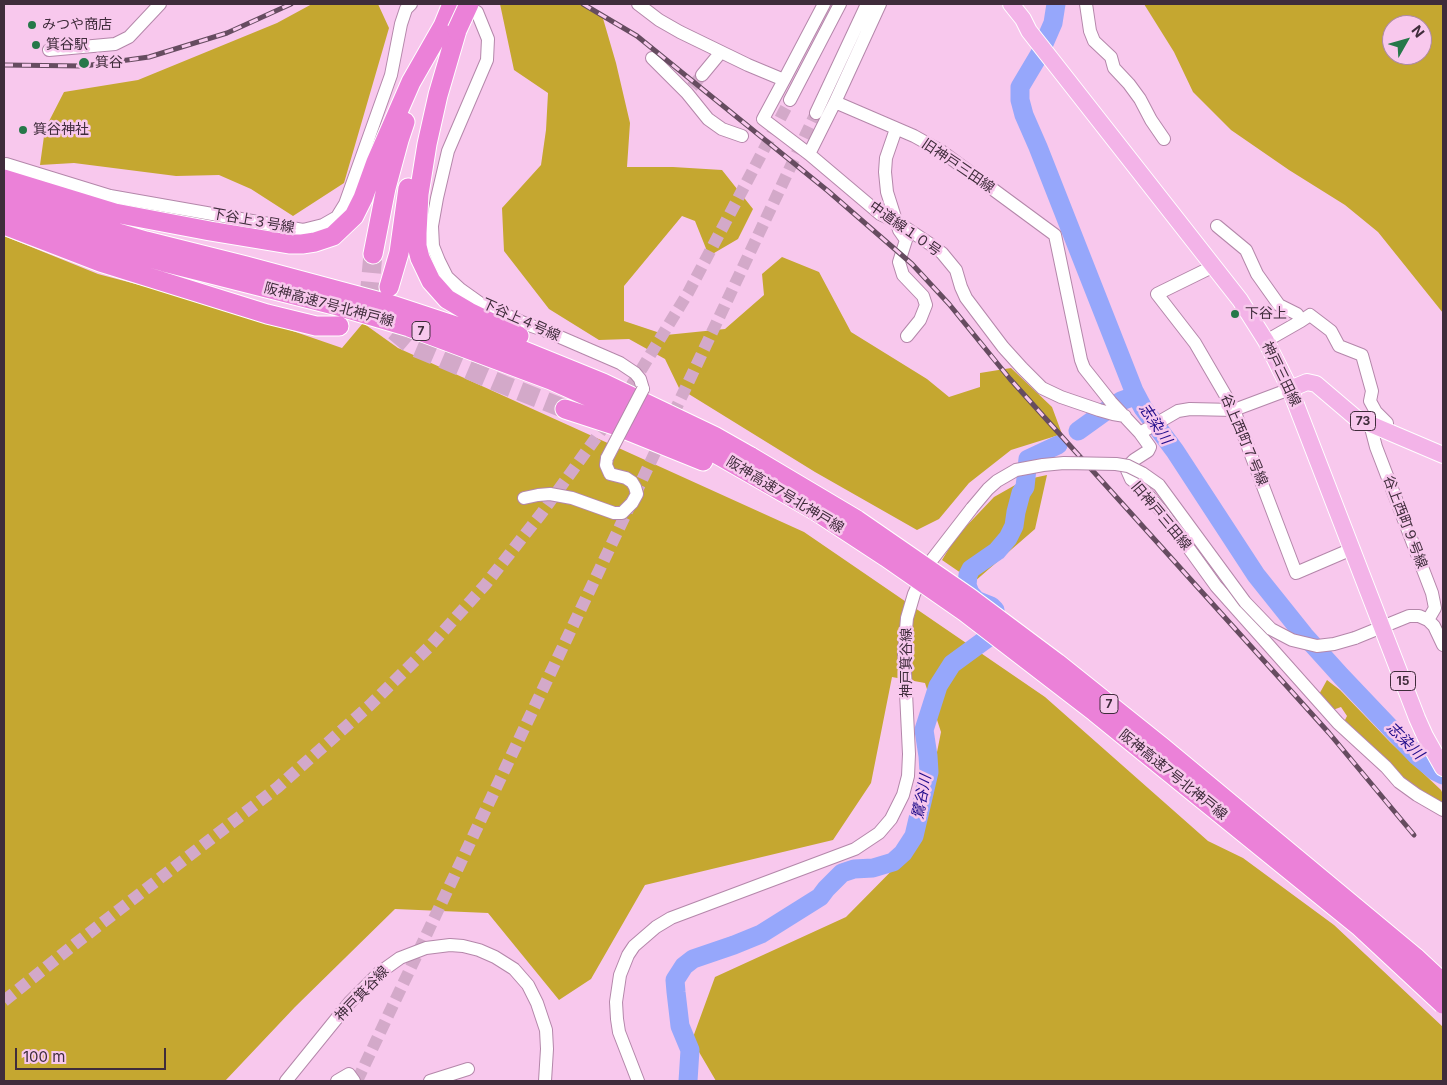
<!DOCTYPE html>
<html>
<head>
<meta charset="utf-8">
<style>
	body { margin:0 }
	#map { position:relative; width:1447px; height:1085px; overflow:hidden; background:#f8c8ed; font-family:Inter,sans-serif }
	canvas { display:block }
	.frame { position:absolute; inset:0; border:5px solid #3f2c3b; pointer-events:none }
	.north { position:absolute; left:1382px; top:15px; width:50px; height:50px; box-sizing:border-box; background:#f8c8ed; border:1px solid #ae8aa6; border-radius:50%; rotate:52deg; font-size:14px; font-weight:700; line-height:20px; text-align:center; color:#3f2c3b }
	.north::after { content:''; display:block; margin:auto; width:18px; height:22px; background:#267849; clip-path:polygon(50% 0,100% 100%,50% 72%,0 100%) }
	.scale { position:absolute; left:15px; top:1048px; width:151px; height:22px; box-sizing:border-box; border:2px solid #3f2c3b; border-top:0; padding-left:6px; font-size:15px; line-height:18px; white-space:nowrap; color:#3f2c3b; -webkit-text-stroke:4px #f8c8ed; paint-order:stroke }
</style>
</head>
<body>
<div id="map">
<canvas width="1447" height="1085"></canvas>
<div class="frame"></div>
<div class="north">N</div>
<div class="scale">100 m</div>
</div>
<script>
const g = document.querySelector('canvas').getContext('2d');
g.lineJoin = 'round';
function paint(path, color) { g.fillStyle = color; g.fill(path, 'evenodd'); }
const toPath = rows => new Path2D(rows.map(r => 'M' + r).join(''));
function trace(path, color, width, dash) { g.strokeStyle = color; g.lineWidth = width; g.lineCap = dash ? 'butt' : 'round'; g.setLineDash(dash || []); g.stroke(path); }
function write(font, color, halo, rows, align = 'center') {
  g.font = font + ' Inter,"Noto Sans JP",sans-serif'; g.lineWidth = 5; g.setLineDash([]); g.textBaseline = 'middle'; g.strokeStyle = halo; g.fillStyle = color; for (const [text, x, y, turn = 0] of rows) {
    g.save(); g.translate(x, y); g.rotate((+turn || 0) * Math.PI / 180); g.textAlign = isNaN(turn) ? turn : align; if (halo) g.strokeText(text, 0, 0); g.fillText(text, 0, 0); g.restore();
  }
}
paint(toPath([
	[312,4,378,4,389,28,344,183,293,216,251,189,219,175,176,176,74,163,40,165,45,129,64,92,138,80,277,23],
	[500,4,580,4,602,15,616,63,630,123,627,167,673,167,722,170,753,209,738,239,709,256,695,221,682,216,624,286,624,321,666,335,725,329,764,295,762,274,782,257,819,272,851,332,927,379,949,397,980,387,980,373,1011,368,1052,407,1062,434,1011,450,969,483,939,519,917,530,815,472,679,388,665,359,629,339,599,340,549,309,504,251,502,208,541,165,546,130,548,93,514,70],
	[1144,4,1443,4,1443,313,1378,232,1345,205,1289,170,1231,130,1193,92,1174,52],
	[1392,25,1422,25,1422,55,1392,55],
	[4,236,98,274,223,307,342,348,363,323,398,348,804,532,1045,697,1208,841,1243,858,1334,925,1443,1027,1443,1081,716,1081,692,1040,715,977,846,917,919,843,941,732,925,683,892,677,871,783,833,840,645,885,591,979,559,1000,488,913,395,909,295,1007,225,1081,4,1081],
	[1047,475,1035,529,974,582,942,560,956,537,994,497,1024,480],
	[1327,680,1340,690,1390,742,1441,790,1443,794,1443,803,1426,794,1397,774,1343,724,1347,716,1341,707,1330,711,1317,698]
]), '#c5a730');
trace(toPath([
	[1056,4,1053,23,1043,46,1042,50,1020,87,1020,100,1024,115,1038,147,1134,391,1143,408,1175,451,1256,575,1304,635,1341,676,1417,756,1435,771,1443,775],
	[1078,431,1110,408,1121,401,1132,397,1134,391],
	[688,1081,690,1050,680,1026,676,992,675,980,684,966,693,959,734,945,761,934,820,897,826,889,842,873,854,869,873,868,893,862,903,853,914,836,929,772,928,756,924,730,938,686,952,664,989,637,996,623,995,610,991,606,976,600,970,593,967,585,968,575,971,569,997,551,1008,538,1014,526,1016,512,1021,493,1025,487,1028,459,1058,445]
]), '#96a7fb', 19);
trace(toPath([
	[692,87,702,75],
	[622,401,688,293,790,100],
	[4,1001,75,944,278,787,369,706,430,646,485,585,541,514,611,417],
	[357,1081,816,113]
]), '#d3a9c9', 12, [12, 6]);
trace(toPath([
	[373,254,370,287,379,310,392,329,412,346,504,385,565,409]
]), '#d3a9c9', 19, [19, 9]);
const minor = toPath([
	[462,4,477,12,488,39,487,60,448,151,437,198,432,226,433,246,439,261,447,277,460,289,481,304,526,324,546,331,620,363,635,373,640,379,643,389],
	[638,4,659,20,680,32,748,65,784,80,824,4],
	[880,4,835,102,914,136,941,151,1055,235,1081,360,1084,368,1111,402,1140,433,1150,447,1148,451,1134,460,1129,465,1127,470,1131,479,1142,488,1164,514,1216,586,1338,723,1386,767,1399,782,1417,795,1443,810],
	[1086,4,1090,31,1094,41,1111,57,1114,68,1129,84,1140,99,1151,120,1164,139],
	[49,50,115,44,129,37,160,4],
	[652,58,687,93,708,119,722,129,742,136],
	[702,75,721,52],
	[784,80,763,119,809,154,880,214,897,222,930,244,942,253,956,270,961,287,966,298,1003,347,1022,368,1042,388,1061,397,1099,410,1113,414,1125,416],
	[790,100,840,4],
	[816,113,867,4],
	[896,129,886,158,885,172,887,192,899,230,906,240,899,262,903,275,923,296,926,305,920,320,907,336],
	[809,154,835,102],
	[4,165,6,164,110,196,303,230,323,225,337,217,345,204,391,75,401,24,406,9,411,4],
	[1217,226,1246,250,1257,274,1279,305,1297,314,1301,321,1310,315,1331,331,1339,346,1362,355,1372,391,1370,401,1376,412,1387,423,1386,431],
	[1214,266,1157,294,1195,343,1234,410,1296,573,1352,549],
	[1266,341,1301,321],
	[1370,424,1376,447,1432,593,1435,608,1428,620],
	[1140,433,1178,411,1190,409,1234,410,1290,389],
	[524,498,538,495,550,494,572,498,614,513,622,513,632,503,637,494,635,487,632,482,626,478,610,474,606,465,607,458],
	[1355,638,1409,616,1419,616,1428,620,1434,626,1443,645],
	[286,1081,350,1002,379,973,400,958,426,948,450,945,463,946,479,950,495,957,514,969,528,985,537,1003,546,1030,547,1049,545,1081],
	[337,1081,349,1074,354,1081],
	[430,1081,468,1069],
	[638,1081,619,1032,617,1019,616,1002,620,975,628,955,634,946,656,927,671,918,855,849,879,833,891,819,903,795,908,776,909,754,904,652,907,618,914,594,922,577,931,561,972,508]
]);
const major = toPath([
	[1011,4,1023,19,1029,31,1240,300,1266,341,1290,389,1417,718,1425,736,1443,768],
	[1290,389,1307,382,1316,384,1356,418,1443,455]
]);
const highway = toPath([
	[457,30,438,95,427,144,419,194,417,233,417,246,420,258,431,281,447,299,469,312,519,336],
	[4,179,115,213,210,231,289,244,302,244,315,242,333,236,354,216,363,198,376,162,411,82,443,26,452,4],
	[4,195,74,220,146,241,246,266,395,306,492,338,603,383,714,436,751,457],
	[4,211,75,236,164,262,334,305,409,327,551,380,713,452,816,511],
	[4,225,100,262,267,314,316,326,339,326],
	[373,254,386,188,399,140,405,122],
	[389,287,399,253,408,188],
	[565,409,614,425,703,461]
]);
trace(minor, '#b487aa', 14);
trace(major, '#fff', 18);
trace(highway, '#fff', 21);
trace(minor, '#fff', 12);
trace(major, '#f3b3e8', 16);
trace(highway, '#eb81d8', 19);
const rail = toPath([
	[583,4,637,36,828,191,912,264,949,304,1010,379,1329,733,1414,835],
	[4,65,84,66,149,57,227,33,291,4]
]);
trace(rail, '#664c60', 5);
trace(rail, '#f8c8ed', 3, [9]);
const minorBridge = toPath([
	[607,458,643,389],
	[972,508,988,489,997,481,1016,470,1043,465,1064,463,1116,464,1128,466,1142,473,1159,485,1245,602,1271,629,1292,640,1317,646,1334,644,1355,638]
]);
const highwayBridge = toPath([
	[457,30,469,4],
	[751,457,857,520,970,598,1057,663,1162,747,1415,957,1443,983],
	[816,511,886,557,965,612,1095,712,1359,926,1443,1004]
]);
trace(minorBridge, '#b487aa', 14, []);
trace(highwayBridge, '#fff', 21, []);
trace(minorBridge, '#fff', 12);
trace(highwayBridge, '#eb81d8', 19);
for (const [x, y, r, color] of [
	[32,25,5,"#267849"],
	[36,45,5,"#267849"],
	[84,63,6,"#267849"],
	[23,130,5,"#267849"],
	[1235,314,5,"#267849"]
]) { const dot = new Path2D(); dot.arc(x, y, r, 0, 2 * Math.PI); g.fillStyle = color; g.fill(dot); trace(dot, '#f8c8ed', 2); }
for (const [x, y, w] of [
	[421,331,18],
	[1363,421,25],
	[1403,681,25],
	[1109,704,18]
]) { const box = new Path2D(); box.roundRect(x - w / 2, y - 9.5, w, 19, 4); g.fillStyle = '#f8c8ed'; g.fill(box); trace(box, '#3f2c3b', 1); }
write('bold 12px', '#3f2c3b', null, [
	["7",421,331],
	["73",1363,421],
	["15",1403,681],
	["7",1109,704]
]);
write('14px', '#3f2c3b', '#f8c8ed', [
	["みつや商店",42,25],
	["箕谷駅",46,45],
	["箕谷",95,63],
	["箕谷神社",33,130],
	["下谷上",1245,314]
], 'left');
write('14px', '#3f2c3b', '#f8c8ed', [
	["旧神戸三田線",958,166,34],
	["下谷上３号線",253,221,10],
	["中道線１０号",905,229,35],
	["阪神高速7号北神戸線",329,305,15],
	["下谷上４号線",521,320,24],
	["神戸三田線",1281,374,64],
	["谷上西町７号線",1244,440,67],
	["阪神高速7号北神戸線",785,495,31],
	["旧神戸三田線",1161,516,50],
	["谷上西町９号線",1405,522,69],
	["神戸箕谷線",907,663,-90],
	["阪神高速7号北神戸線",1173,775,39],
	["神戸箕谷線",362,994,-46]
]);
write('italic 15px', '#200c8a', '#f8c8ed', [
	["志染川",1155,424,56],
	["志染川",1405,741,45],
	["鷺谷川",922,797,-79]
]);
</script>
</body>
</html>
